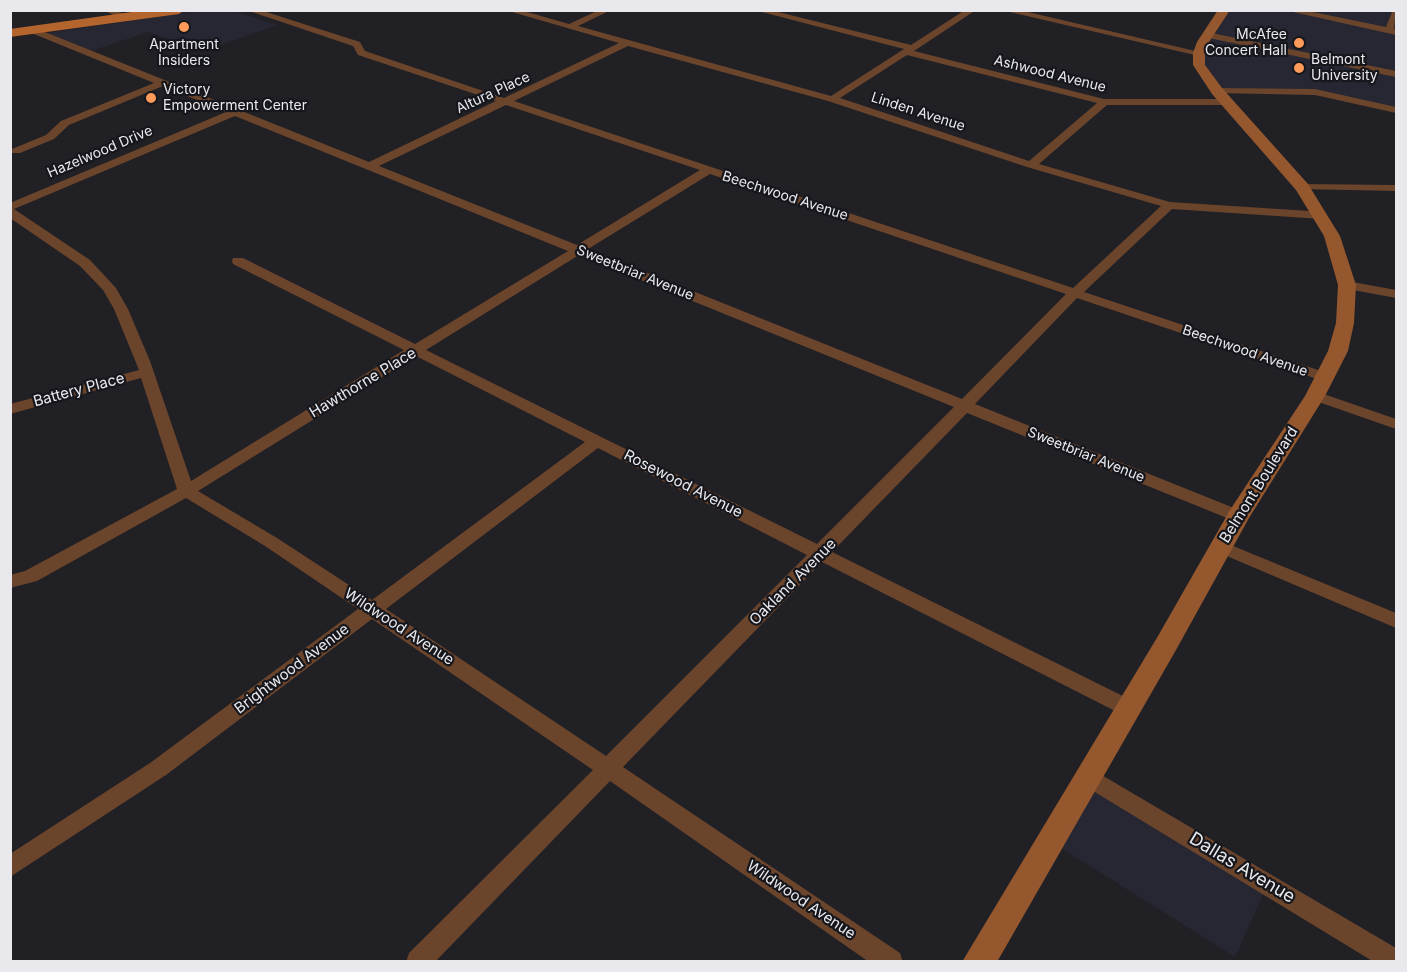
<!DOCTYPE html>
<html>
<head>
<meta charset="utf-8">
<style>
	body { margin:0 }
	#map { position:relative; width:1407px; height:972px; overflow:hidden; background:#202025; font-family:Inter,sans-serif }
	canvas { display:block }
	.frame { position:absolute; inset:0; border:12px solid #e9e9ed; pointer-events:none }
</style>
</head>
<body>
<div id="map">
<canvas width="1407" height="972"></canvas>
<div class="frame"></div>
</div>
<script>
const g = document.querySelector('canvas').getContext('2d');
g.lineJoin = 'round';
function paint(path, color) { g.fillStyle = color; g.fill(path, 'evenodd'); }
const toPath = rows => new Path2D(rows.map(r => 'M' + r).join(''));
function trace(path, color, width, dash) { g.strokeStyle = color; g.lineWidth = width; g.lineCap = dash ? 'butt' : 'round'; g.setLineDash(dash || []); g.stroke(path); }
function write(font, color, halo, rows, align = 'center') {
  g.font = font + ' Inter,sans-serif'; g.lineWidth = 4.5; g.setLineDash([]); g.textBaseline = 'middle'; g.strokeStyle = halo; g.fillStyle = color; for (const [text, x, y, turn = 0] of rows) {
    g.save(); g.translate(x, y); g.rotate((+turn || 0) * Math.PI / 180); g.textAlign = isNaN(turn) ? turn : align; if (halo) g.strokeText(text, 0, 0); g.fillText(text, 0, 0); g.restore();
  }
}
paint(toPath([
	[204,10,233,11,278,25,203,51,148,32,91,51,47,33],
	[1224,11,1396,11,1396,30,1361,23,1360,25,1396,33,1396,110,1315,92,1217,91,1204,76,1200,47],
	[1088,776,1268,884,1235,957,1050,841]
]), '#262732');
paint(toPath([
	[103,10,116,10,131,18,124,20,103,10],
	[246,10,260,10,360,42,365,51,504,98,619,43,505,10,520,10,569,24,599,10,611,10,578,26,831,96,904,49,754,10,770,10,911,45,965,10,976,10,914,51,1104,99,1226,99,1231,102,1226,105,1107,105,1039,164,1170,202,1325,212,1325,218,1321,219,1172,209,1084,292,1330,374,1332,377,1330,380,1320,380,1077,298,975,404,1244,512,1247,516,1244,520,1232,520,967,413,832,552,1135,702,1138,708,1135,714,1128,716,1121,714,822,562,623,767,900,953,903,962,869,962,610,781,435,962,406,962,409,953,593,770,372,619,166,775,10,877,10,854,150,763,358,609,265,546,186,498,37,581,10,588,10,575,25,571,177,489,141,378,10,414,10,404,139,370,114,309,103,290,80,266,10,218,10,203,226,112,163,86,69,125,54,139,20,153,12,153,12,149,46,135,61,121,154,83,29,32,29,28,35,28,369,162,496,101,358,55,353,46,246,10],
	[628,46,828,101,1027,167,1161,206,1073,288,514,101,628,46],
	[907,55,1097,103,1029,161,840,98,907,55],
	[506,105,700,170,577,245,379,166,506,105],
	[235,116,568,251,415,344,243,258,233,258,232,261,233,264,404,350,191,481,150,361,128,309,116,288,90,260,14,209,235,116],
	[710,174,1066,294,962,399,588,249,710,174],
	[579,255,954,407,817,544,426,350,579,255],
	[416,356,585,442,372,600,277,538,198,491,416,356],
	[598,448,807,555,606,756,386,609,598,448],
	[1001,10,1019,10,1204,53,1199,56,1001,10],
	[1284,10,1303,10,1386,27,1392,12,1396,10,1394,29,1396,29,1396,35,1284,10],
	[1207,32,1396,71,1396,77,1204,37,1204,33,1207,32],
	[1217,88,1315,89,1396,107,1396,113,1315,95,1213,93,1213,89,1217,88],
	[1302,184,1396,185,1396,191,1298,189,1298,185,1302,184],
	[1347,281,1396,290,1396,298,1342,288,1340,285,1347,281],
	[1315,391,1396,419,1396,429,1310,399,1308,396,1315,391],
	[1221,541,1396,613,1396,628,1215,551,1212,547,1215,543,1221,541],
	[1088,767,1396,948,1396,962,1374,962,1080,783,1077,776,1080,769,1088,767]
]), '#6b442c');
paint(toPath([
	[1218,10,1230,10,1209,42,1205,53,1205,65,1222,88,1308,184,1340,236,1356,285,1354,323,1348,351,1325,396,1249,518,1176,650,997,962,962,962,1158,636,1230,510,1305,396,1328,351,1336,323,1338,285,1324,236,1296,190,1212,94,1193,65,1193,53,1197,42,1218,10]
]), '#95572e');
paint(toPath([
	[146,10,185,10,179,14,10,37,10,29,146,10]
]), '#b4652e');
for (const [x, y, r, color] of [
	[184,27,6,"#ff9b5a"],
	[1299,43,6,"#ff9b5a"],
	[1299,68,6,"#ff9b5a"],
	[151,98,6,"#ff9b5a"]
]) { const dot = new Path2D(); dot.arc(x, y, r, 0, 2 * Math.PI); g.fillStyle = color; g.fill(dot); trace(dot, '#16171c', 2); }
write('14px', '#e9e9ed', '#16171c', [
	["McAfee",1287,35,"right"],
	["Concert Hall",1287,51,"right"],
	["Apartment",184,45,"center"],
	["Insiders",184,61,"center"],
	["Belmont",1311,60],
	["University",1311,76],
	["Victory",163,90],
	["Empowerment Center",163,106]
], 'left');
write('14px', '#e9e9ed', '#16171c', [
	["Ashwood Avenue",1050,74,14],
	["Altura Place",493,93,-25],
	["Linden Avenue",918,112,18],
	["Hazelwood Drive",100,152,-23],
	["Beechwood Avenue",785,196,18],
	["Sweetbriar Avenue",635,273,22],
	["Beechwood Avenue",1245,351,19],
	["Sweetbriar Avenue",1086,455,22]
]);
write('15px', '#e9e9ed', '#16171c', [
	["Hawthorne Place",363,383,-31],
	["Battery Place",79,390,-15],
	["Rosewood Avenue",683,484,27],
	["Belmont Boulevard",1259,485,-58],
	["Oakland Avenue",793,582,-45],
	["Wildwood Avenue",399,627,33],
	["Brightwood Avenue",292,669,-37],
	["Wildwood Avenue",801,900,34]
]);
write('18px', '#e9e9ed', '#16171c', [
	["Dallas Avenue",1242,868,31]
]);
</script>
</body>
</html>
